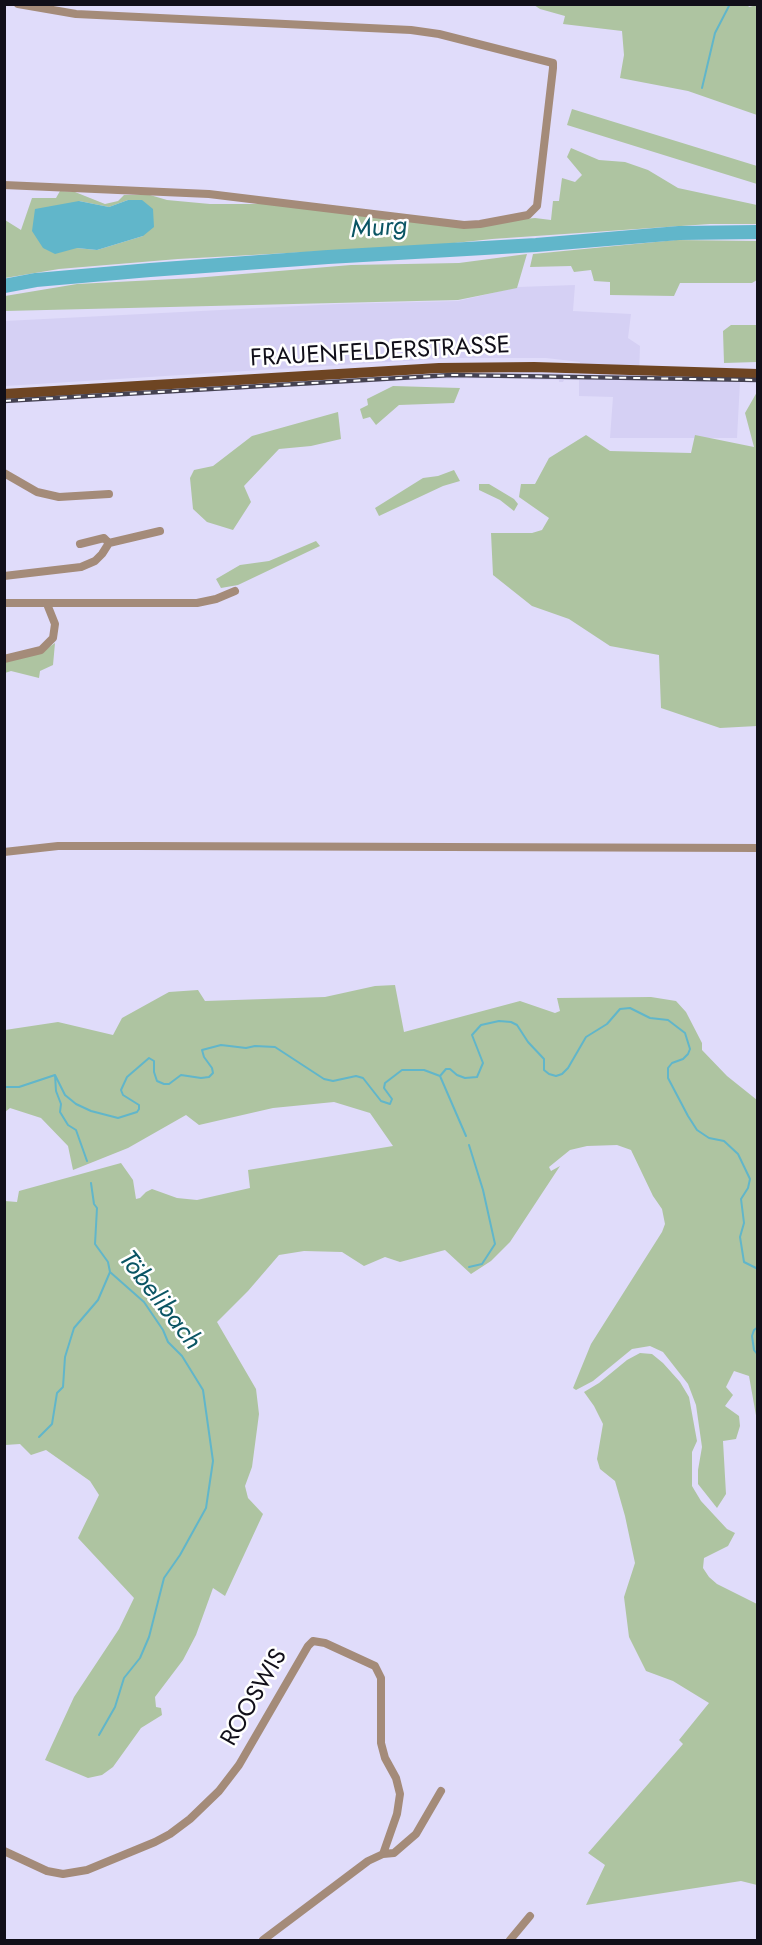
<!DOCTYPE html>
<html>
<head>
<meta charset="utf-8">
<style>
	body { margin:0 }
	#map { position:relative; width:762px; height:1945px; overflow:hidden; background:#e0dcfa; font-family:Jost,sans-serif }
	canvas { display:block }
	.frame { position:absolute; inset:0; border:6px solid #110f19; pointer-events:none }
</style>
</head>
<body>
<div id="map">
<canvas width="762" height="1945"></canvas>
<div class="frame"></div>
</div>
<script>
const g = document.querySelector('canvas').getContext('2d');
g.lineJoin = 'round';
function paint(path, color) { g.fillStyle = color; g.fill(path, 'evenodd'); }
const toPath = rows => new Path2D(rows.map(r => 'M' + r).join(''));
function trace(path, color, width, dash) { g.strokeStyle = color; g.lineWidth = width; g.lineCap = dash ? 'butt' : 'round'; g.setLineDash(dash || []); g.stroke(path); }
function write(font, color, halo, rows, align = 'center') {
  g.font = font + ' Jost,sans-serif'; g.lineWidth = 5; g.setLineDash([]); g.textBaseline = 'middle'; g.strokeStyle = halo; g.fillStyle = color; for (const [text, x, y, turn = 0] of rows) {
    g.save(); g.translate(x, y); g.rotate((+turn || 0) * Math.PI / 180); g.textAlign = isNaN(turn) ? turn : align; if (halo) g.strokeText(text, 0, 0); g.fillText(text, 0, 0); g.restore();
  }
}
paint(toPath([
	[575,285,573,311,631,314,628,338,640,346,639,375,758,378,757,382,740,382,737,438,610,438,613,397,579,396,579,380,564,380,563,382,559,382,559,380,531,380,530,378,427,379,5,403,5,398,391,376,534,372,579,374,580,362,546,358,453,358,5,386,5,321,338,304,458,301,518,287]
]), '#d5d0f4');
paint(toPath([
	[747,4,749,7,757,5,757,115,688,91,620,78,624,55,622,31,563,24,565,16,540,9,534,5],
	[572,109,757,166,757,184,567,125],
	[571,148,599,160,625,162,648,170,678,188,757,205,757,224,710,224,492,239,436,245,178,259,59,269,5,278,5,220,21,230,32,198,56,198,60,191,75,192,105,204,118,201,124,195,150,195,167,200,210,204,287,204,443,226,535,218,551,220,553,201,559,201,562,178,575,182,582,175,567,157],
	[128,200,143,236,97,250,77,248,79,201,109,207],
	[676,240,757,241,757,280,752,283,680,283,674,296,610,295,610,282,594,281,591,270,574,272,571,266,530,267,533,254],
	[527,254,517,288,458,300,5,311,5,296,77,284,194,278,351,265,459,263],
	[731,325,757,325,757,362,724,363,723,331],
	[393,386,460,388,454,403,399,405,376,425,370,417,363,419,360,409,368,405,367,399],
	[757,392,757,726,720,728,661,708,659,655,610,646,569,619,532,606,493,575,491,533,532,533,542,530,549,518,519,497,521,484,535,484,549,458,586,435,610,451,691,453,695,435,754,447,745,413],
	[338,412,341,439,311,446,279,449,244,486,251,502,233,530,207,522,193,509,190,478,194,470,213,466,252,436],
	[454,470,460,481,443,486,379,516,375,508,423,478,438,476],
	[479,484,489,484,514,499,518,504,514,511,500,500,479,490],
	[316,541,320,546,238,585,221,588,216,579,240,565,269,561],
	[55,643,53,665,40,671,39,678,11,671,5,673,4,661,42,652],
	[395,985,404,1032,520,1001,555,1013,560,1011,557,998,651,997,676,1001,686,1012,702,1043,702,1050,727,1076,757,1100,757,1421,749,1376,734,1371,726,1387,733,1395,725,1406,739,1416,740,1426,736,1439,723,1441,726,1494,717,1508,698,1484,698,1470,702,1447,696,1405,688,1384,663,1352,650,1346,632,1349,593,1381,576,1390,573,1388,591,1344,662,1232,665,1224,662,1209,653,1196,631,1150,617,1145,587,1146,570,1150,549,1167,551,1171,560,1166,510,1242,491,1261,471,1274,445,1250,400,1262,385,1257,364,1266,342,1252,304,1251,279,1255,248,1291,217,1322,256,1389,259,1414,252,1467,245,1486,248,1498,263,1514,225,1596,213,1588,196,1635,183,1660,155,1697,156,1707,161,1708,162,1715,141,1728,113,1767,102,1775,88,1778,45,1760,74,1697,119,1629,134,1598,78,1538,99,1495,90,1481,46,1450,31,1455,20,1444,5,1445,5,1201,17,1202,19,1191,121,1163,133,1180,136,1199,140,1198,146,1192,152,1189,177,1198,197,1200,250,1188,248,1170,393,1146,370,1113,334,1102,273,1108,199,1125,186,1115,128,1148,73,1170,68,1146,41,1118,10,1108,5,1112,5,1030,58,1022,113,1035,122,1018,169,992,198,990,205,1001,325,997,375,986],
	[640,1353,652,1354,663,1363,680,1382,689,1397,697,1441,692,1452,692,1486,701,1501,727,1529,735,1533,728,1546,704,1558,703,1568,709,1577,717,1584,757,1604,757,1885,741,1881,586,1905,605,1865,588,1853,683,1744,679,1740,709,1703,673,1681,646,1671,629,1637,624,1597,635,1563,625,1516,615,1481,600,1469,597,1459,603,1424,594,1406,584,1392,599,1383,627,1360]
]), '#aec4a1');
paint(toPath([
	[128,200,142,200,153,209,154,227,143,236,97,250,77,248,55,254,43,248,32,231,35,209,79,201,109,207]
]), '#61b6ca');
trace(toPath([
	[702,88,715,33,730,4],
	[55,1075,56,1091,61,1104,60,1112,68,1125,76,1130,87,1161],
	[440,1076,466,1136],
	[4,1087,19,1087,55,1075,65,1095,76,1104,91,1111,118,1118,137,1112,139,1109,139,1105,123,1095,121,1090,127,1077,149,1058,154,1061,154,1072,157,1081,164,1084,169,1084,181,1075,201,1078,209,1077,213,1073,212,1068,204,1057,202,1050,221,1045,246,1048,255,1046,275,1047,324,1079,333,1081,356,1076,363,1078,381,1101,390,1104,392,1099,384,1088,385,1083,402,1070,424,1070,440,1076,446,1069,450,1069,457,1075,465,1078,477,1077,483,1063,472,1035,481,1025,499,1021,511,1022,517,1025,528,1042,544,1059,544,1070,549,1074,556,1076,562,1074,568,1068,586,1037,607,1024,620,1009,630,1008,650,1018,668,1020,685,1033,690,1049,688,1054,683,1059,672,1063,668,1068,668,1078,688,1116,697,1130,709,1138,724,1141,738,1154,750,1179,748,1188,741,1199,744,1223,740,1237,744,1262,758,1269],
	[469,1145,483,1190,495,1244,482,1264,469,1267],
	[91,1183,94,1204,97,1208,95,1244,108,1262,110,1272,144,1302,163,1330,168,1342,182,1356,203,1390,213,1461,206,1508,180,1555,164,1578,149,1637,140,1658,124,1678,115,1707,99,1735],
	[758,1327,754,1330,752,1336,754,1350,758,1355],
	[39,1437,52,1424,57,1393,63,1387,65,1357,74,1328,98,1300,110,1272]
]), '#61b6ca', 2);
trace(toPath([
	[4,286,36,280,150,270,328,257,536,245,679,233,758,232]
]), '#61b6ca', 14);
trace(toPath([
	[4,185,209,194,464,225,480,224,528,215,537,206,553,68,553,63,439,34,411,30,76,14,18,4],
	[4,473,37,492,59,497,109,494],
	[80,544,104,538,109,543],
	[4,576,81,567,95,561,102,554,109,543,160,531],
	[4,603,197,603,216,599,235,591],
	[4,659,41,650,53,638,55,624,47,604],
	[4,852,58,846,139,846,758,848],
	[4,1851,47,1871,63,1874,87,1870,155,1842,170,1834,190,1819,219,1791,239,1765,308,1646,313,1641,325,1643,375,1666,381,1678,381,1743,385,1758,396,1778,400,1794,397,1814,383,1854],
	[263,1940,368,1861,383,1854,394,1853,416,1834,441,1791],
	[510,1940,530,1916]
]), '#a48b79', 8);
trace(toPath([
	[4,394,439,368,534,367,758,374]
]), '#6e4523', 10);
const rail = toPath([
	[4,401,451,375,758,380]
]);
trace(rail, '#454251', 4.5);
trace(rail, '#fff', 2, [7]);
write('24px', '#110f19', '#fff', [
	["FRAUENFELDERSTRASSE",380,353,-3],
	["ROOSWIS",255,1698,-60]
]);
write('italic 26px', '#0a5564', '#fff', [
	["Murg",379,229,-4],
	["Töbelibach",159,1301,52]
]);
</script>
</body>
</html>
